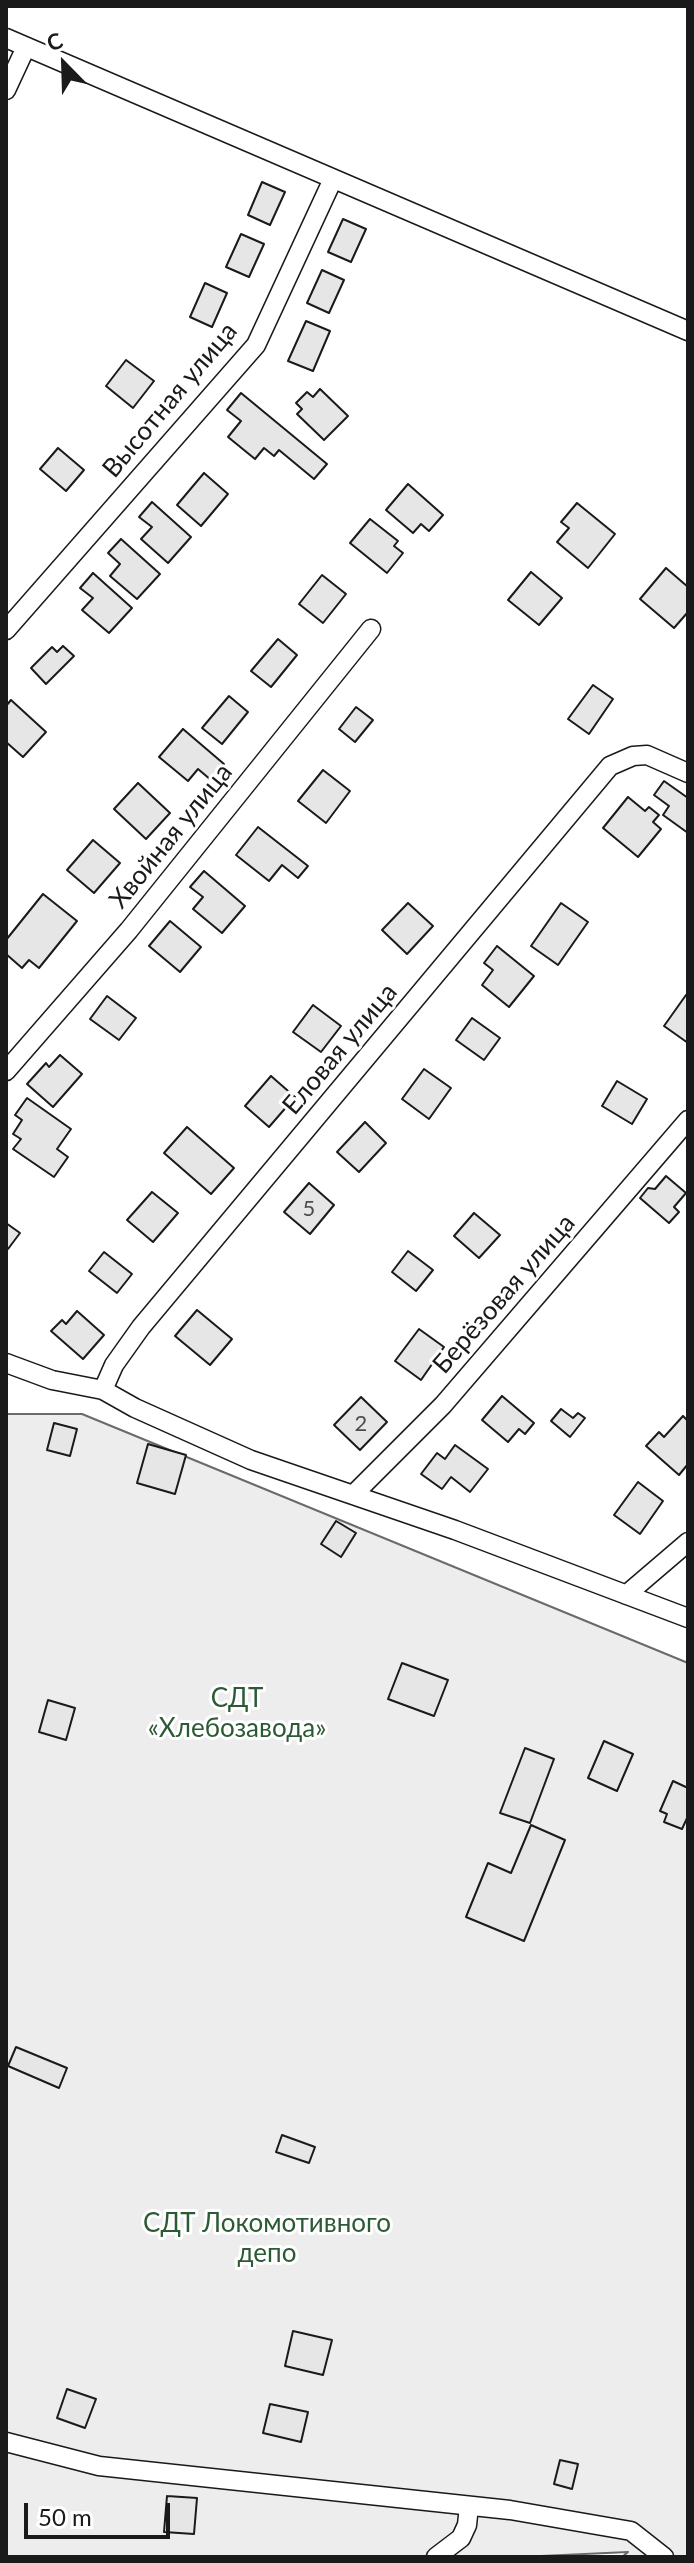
<!DOCTYPE html>
<html>
<head>
<meta charset="utf-8">
<style>
	body { margin:0 }
	#map { position:relative; width:694px; height:2563px; overflow:hidden; background:#fff; font-family:Lato,sans-serif }
	canvas { display:block }
	.frame { position:absolute; inset:0; border:8px solid #1a1a1a; pointer-events:none }
	.north { position:absolute; left:24px; top:24px; width:80px; height:80px; -webkit-text-stroke:6px #fff; paint-order:stroke; rotate:337deg; font-size:22px; font-weight:700; line-height:32px; text-align:center; color:#1a1a1a }
	.north::after { content:''; display:block; margin:auto; width:28px; height:36px; background:#1a1a1a; clip-path:polygon(50% 0,100% 100%,50% 72%,0 100%) }
	.scale { position:absolute; left:24px; top:2503px; width:146px; height:36px; box-sizing:border-box; border:4px solid #1a1a1a; border-top:0; padding-left:10px; font-size:24px; line-height:28px; white-space:nowrap; color:#1a1a1a; -webkit-text-stroke:6px #fff; paint-order:stroke }
</style>
</head>
<body>
<div id="map">
<canvas width="694" height="2563"></canvas>
<div class="frame"></div>
<div class="north">С</div>
<div class="scale">50 m</div>
</div>
<script>
const g = document.querySelector('canvas').getContext('2d');
g.lineJoin = 'round';
function paint(path, color) { g.fillStyle = color; g.fill(path, 'evenodd'); }
const toPath = rows => new Path2D(rows.map(r => 'M' + r).join(''));
function trace(path, color, width, dash) { g.strokeStyle = color; g.lineWidth = width; g.lineCap = dash ? 'butt' : 'round'; g.setLineDash(dash || []); g.stroke(path); }
function write(font, color, halo, rows, align = 'center') {
  g.font = font + ' Lato,sans-serif'; g.lineWidth = 6; g.setLineDash([]); g.textBaseline = 'middle'; g.strokeStyle = halo; g.fillStyle = color; for (const [text, x, y, turn = 0] of rows) {
    g.save(); g.translate(x, y); g.rotate((+turn || 0) * Math.PI / 180); g.textAlign = isNaN(turn) ? turn : align; if (halo) g.strokeText(text, 0, 0); g.fillText(text, 0, 0); g.restore();
  }
}
const built = toPath([
	[6,1414,82,1414,688,1663,688,2557,622,2557,628,2552,519,2557,6,2557,6,1414]
]);
paint(built, '#ededed');
trace(built, '#6a6a6a', 2);
const building = toPath([
	[262,182,285,192,270,225,248,215,262,182],
	[343,219,366,229,351,262,328,252,343,219],
	[241,234,264,244,249,277,226,267,241,234],
	[322,270,344,280,329,313,307,303,322,270],
	[205,283,227,293,212,327,190,317,205,283],
	[306,321,330,331,313,371,288,361,306,321],
	[126,360,154,381,133,408,106,386,126,360],
	[320,389,348,416,324,440,297,414,302,409,296,403,307,392,313,397,320,389],
	[241,393,327,464,314,479,279,450,274,456,264,448,255,459,228,437,241,421,227,410,241,393],
	[58,448,84,470,66,491,40,469,58,448],
	[204,473,228,494,201,526,177,505,204,473],
	[408,484,443,515,429,531,421,524,413,533,386,510,408,484],
	[152,502,191,537,168,563,141,539,152,527,139,517,152,502],
	[577,503,615,534,588,568,557,542,569,528,561,522,577,503],
	[370,519,398,541,394,546,403,553,387,573,350,543,370,519],
	[121,539,160,574,137,599,110,576,120,564,108,553,121,539],
	[666,568,688,587,688,612,674,628,640,599,666,568],
	[531,572,562,598,539,625,508,600,531,572],
	[93,573,132,608,109,633,82,610,93,598,80,588,93,573],
	[322,575,346,594,323,623,299,604,322,575],
	[278,639,297,655,271,687,251,671,278,639],
	[63,646,74,656,46,684,31,668,52,647,57,652,63,646],
	[593,685,613,699,589,734,568,719,593,685],
	[229,696,248,712,222,744,202,728,229,696],
	[11,700,46,732,23,757,6,742,6,706,11,700],
	[356,707,373,720,355,742,339,729,356,707],
	[183,729,224,764,211,780,198,769,188,781,159,757,183,729],
	[323,770,350,791,326,823,298,801,323,770],
	[664,781,688,798,688,833,663,815,669,806,654,795,664,781],
	[138,783,170,813,146,839,114,809,138,783],
	[628,797,645,811,649,807,659,815,653,822,661,829,638,857,603,828,628,797],
	[258,827,308,866,298,878,282,865,269,881,236,855,258,827],
	[93,840,120,863,94,893,67,870,93,840],
	[204,871,245,906,222,933,193,909,203,897,190,887,204,871],
	[43,894,77,921,39,968,29,960,22,968,6,954,6,940,43,894],
	[408,903,433,926,407,954,382,930,408,903],
	[561,903,588,922,558,965,531,946,561,903],
	[170,921,201,947,180,972,149,946,170,921],
	[497,946,534,976,509,1007,482,985,493,970,484,963,497,946],
	[686,995,688,996,688,1043,664,1026,686,995],
	[107,996,136,1018,119,1040,90,1019,107,996],
	[313,1005,341,1026,321,1052,293,1032,313,1005],
	[472,1018,500,1038,484,1060,456,1040,472,1018],
	[60,1055,82,1074,53,1107,27,1084,46,1063,49,1067,60,1055],
	[424,1069,451,1088,429,1119,402,1099,424,1069],
	[271,1076,295,1097,269,1127,245,1106,271,1076],
	[617,1081,647,1099,632,1124,602,1106,617,1081],
	[27,1098,71,1129,57,1149,68,1157,54,1177,13,1149,21,1139,13,1134,22,1120,15,1115,27,1098],
	[365,1122,386,1143,359,1172,337,1152,365,1122],
	[187,1127,234,1168,211,1194,164,1153,187,1127],
	[666,1176,686,1193,674,1207,679,1212,669,1223,640,1198,648,1188,655,1189,666,1176],
	[309,1183,334,1205,310,1234,284,1212,309,1183],
	[152,1192,178,1213,153,1242,127,1220,152,1192],
	[474,1213,500,1235,479,1258,454,1236,474,1213],
	[6,1223,20,1233,8,1249,6,1247,6,1223],
	[408,1251,433,1270,416,1291,392,1272,408,1251],
	[104,1252,132,1274,117,1293,89,1271,104,1252],
	[197,1310,232,1339,210,1365,175,1336,197,1310],
	[77,1311,104,1335,83,1359,51,1331,62,1320,66,1324,77,1311],
	[419,1329,444,1347,421,1380,395,1361,419,1329],
	[502,1396,534,1423,525,1434,519,1429,508,1442,482,1420,502,1396],
	[361,1397,387,1422,360,1450,334,1425,361,1397],
	[561,1409,573,1418,578,1413,585,1418,570,1437,551,1421,561,1409],
	[683,1416,688,1421,688,1464,679,1475,646,1446,659,1432,664,1437,683,1416],
	[54,1423,77,1429,70,1456,47,1450,54,1423],
	[148,1444,186,1455,175,1494,137,1483,148,1444],
	[455,1445,488,1469,470,1492,451,1477,442,1489,421,1474,437,1453,445,1459,455,1445],
	[638,1482,663,1501,640,1534,614,1515,638,1482],
	[336,1521,356,1533,341,1557,321,1544,336,1521],
	[402,1663,448,1680,434,1716,388,1699,402,1663],
	[48,1700,75,1708,66,1740,39,1732,48,1700],
	[604,1741,633,1754,617,1791,588,1778,604,1741],
	[525,1748,554,1759,530,1823,500,1813,525,1748],
	[673,1781,688,1788,688,1816,682,1829,664,1822,667,1814,660,1811,673,1781],
	[531,1825,565,1840,524,1941,466,1917,488,1863,511,1873,531,1825],
	[16,2047,67,2068,59,2088,8,2066,16,2047],
	[282,2135,315,2147,309,2163,276,2152,282,2135],
	[293,2331,332,2340,323,2375,285,2366,293,2331],
	[67,2389,96,2399,85,2428,57,2418,67,2389],
	[270,2404,308,2412,301,2442,263,2433,270,2404],
	[560,2460,578,2464,572,2489,554,2484,560,2460],
	[167,2496,197,2498,194,2534,164,2532,167,2496]
]);
paint(building, '#e6e6e6');
trace(building, '#1a1a1a', 2);
const minor = toPath([
	[6,38,688,331],
	[6,90,26,47],
	[6,630,256,345,333,179],
	[6,1071,129,930,371,629],
	[6,1363,52,1380,103,1390,135,1408,251,1460,455,1530,688,1618],
	[103,1390,114,1365,141,1327,610,766,633,756,647,755,688,773],
	[353,1495,443,1405,688,1120],
	[626,1595,688,1542],
	[6,2442,99,2466,510,2510,631,2531,664,2557],
	[436,2557,461,2538,467,2525,469,2506]
]);
trace(minor, '#1a1a1a', 21);
trace(minor, '#fff', 18);
write('22px', '#4d4d4d', null, [
	["5",309,1209],
	["2",361,1424]
]);
write('26px', '#1a1a1a', '#fff', [
	["Высотная улица",170,400,-50],
	["Хвойная улица",171,836,-51],
	["Еловая улица",340,1049,-50],
	["Берёзовая улица",504,1294,-49]
]);
write('26px', '#2b5a34', '#fff', [
	["СДТ",237,1699],
	["«Хлебозавода»",237,1729],
	["СДТ Локомотивного",267,2224],
	["депо",267,2254]
]);
</script>
</body>
</html>
